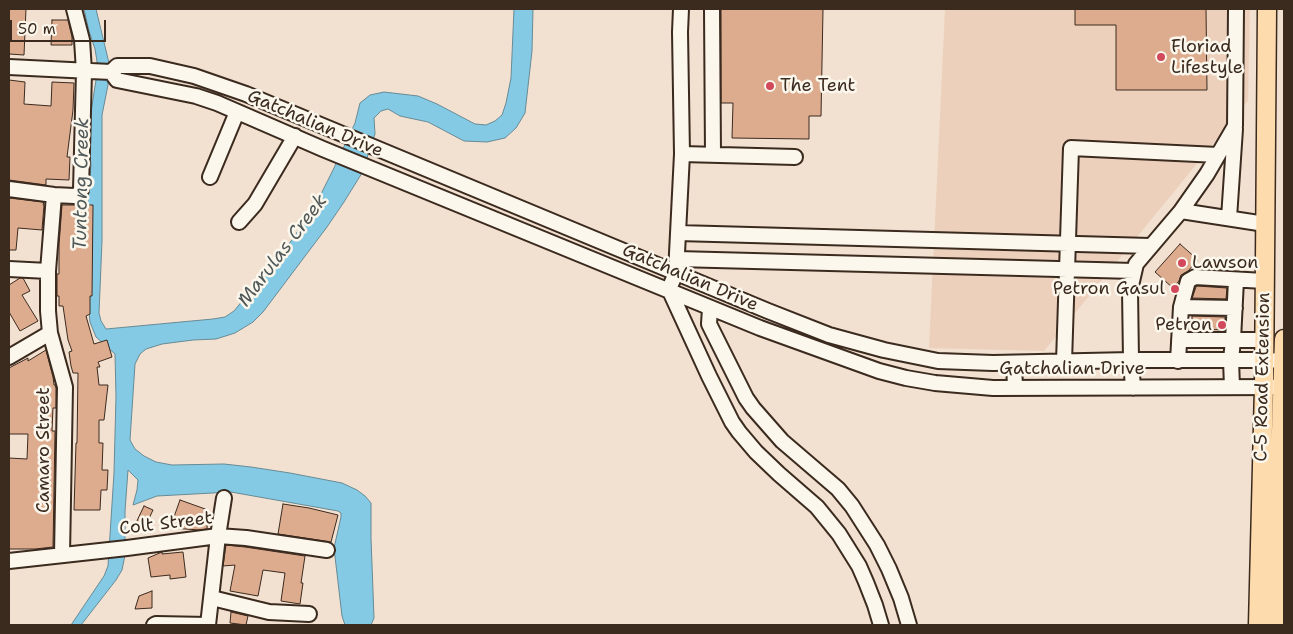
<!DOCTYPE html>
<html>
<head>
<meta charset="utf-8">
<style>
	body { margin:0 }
	#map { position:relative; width:1293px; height:634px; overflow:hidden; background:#f2e0d0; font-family:"Shantell Sans",sans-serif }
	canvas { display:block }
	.frame { position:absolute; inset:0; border:10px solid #3b2a1e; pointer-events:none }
	.scale { position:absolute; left:10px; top:20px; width:96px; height:22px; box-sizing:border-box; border:2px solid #3b2a1e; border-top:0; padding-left:6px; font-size:15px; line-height:18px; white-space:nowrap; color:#3b2a1e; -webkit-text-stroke:4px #fbf7ec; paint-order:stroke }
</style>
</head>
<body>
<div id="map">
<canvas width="1293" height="634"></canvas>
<div class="frame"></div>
<div class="scale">50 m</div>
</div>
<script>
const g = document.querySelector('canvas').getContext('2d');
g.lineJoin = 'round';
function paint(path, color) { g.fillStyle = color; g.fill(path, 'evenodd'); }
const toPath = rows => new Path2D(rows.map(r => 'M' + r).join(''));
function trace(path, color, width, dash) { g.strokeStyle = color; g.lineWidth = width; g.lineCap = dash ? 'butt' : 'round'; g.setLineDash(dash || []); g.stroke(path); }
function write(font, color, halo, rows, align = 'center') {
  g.font = font + ' "Shantell Sans",sans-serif'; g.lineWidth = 5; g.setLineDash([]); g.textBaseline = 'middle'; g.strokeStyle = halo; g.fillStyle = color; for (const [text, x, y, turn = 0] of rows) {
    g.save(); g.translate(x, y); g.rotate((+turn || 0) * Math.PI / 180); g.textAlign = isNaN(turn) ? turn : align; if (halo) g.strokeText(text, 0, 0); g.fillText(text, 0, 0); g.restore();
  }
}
paint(toPath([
	[945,9,1250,9,1248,101,1044,351,929,348]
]), '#ecd0bc');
const water = toPath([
	[84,9,96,9,109,63,108,85,102,115,102,241,99,313,101,321,106,329,213,319,225,317,234,311,289,244,304,222,320,196,334,168,355,123,360,103,370,95,384,92,418,96,437,104,475,124,486,125,495,121,502,115,506,103,511,78,514,9,533,9,532,51,525,113,516,128,505,138,487,142,464,141,428,122,400,116,388,109,381,111,374,118,375,134,362,173,344,202,327,227,263,312,253,322,235,333,216,339,193,340,162,344,146,349,140,354,135,364,130,440,135,449,144,456,156,462,172,465,224,464,251,467,290,473,342,483,357,490,365,496,371,503,371,538,374,618,371,625,345,625,342,616,334,548,341,517,341,513,338,511,231,492,157,496,133,505,137,490,138,480,128,470,125,511,125,555,122,570,116,580,81,625,71,625,104,576,108,566,114,473,116,396,115,354,96,337,90,322,88,301,86,220,91,165,88,131,96,80,97,61,95,49,89,31,84,9]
]);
paint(water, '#84cae5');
trace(water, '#678a95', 1);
const building = toPath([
	[9,9,26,9,24,55,9,54,9,9],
	[721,9,823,9,821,116,809,116,809,139,732,138,733,103,721,103,721,9],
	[1075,9,1206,9,1207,90,1116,90,1116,25,1075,25,1075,9],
	[52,20,68,20,72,37,72,45,51,45,52,20],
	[9,80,25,82,24,104,51,106,52,82,74,83,73,110,67,157,70,157,69,180,46,179,46,185,9,180,9,80],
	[9,198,44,202,43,205,44,205,42,230,18,228,16,250,9,250,9,198],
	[62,205,93,205,92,296,90,296,90,314,86,316,94,344,107,340,112,357,98,362,100,367,97,367,99,385,108,385,104,420,99,420,99,443,103,443,102,470,108,470,107,490,101,490,100,510,74,510,76,443,77,443,78,373,73,373,71,366,69,352,72,351,68,340,63,306,59,306,59,296,57,296,57,274,59,274,59,245,62,205],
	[1180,244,1198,260,1188,271,1181,275,1179,281,1173,288,1155,272,1180,244],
	[20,278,23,278,30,291,22,295,38,321,20,331,9,312,9,285,20,278],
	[1197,286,1227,288,1226,299,1192,298,1196,287,1197,286],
	[1192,316,1225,317,1225,330,1192,329,1192,316],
	[46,350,53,377,54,385,55,385,56,388,56,408,53,408,52,431,55,431,53,547,35,549,9,549,9,458,27,459,28,434,9,434,9,368,28,358,28,361,46,350],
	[180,500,208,510,207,529,200,530,170,528,180,500],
	[283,504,309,508,338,515,331,542,278,534,283,504],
	[144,506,153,510,144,529,135,525,144,506],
	[226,545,245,547,305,556,301,583,303,583,300,604,281,601,285,573,263,570,258,596,230,591,235,565,223,566,226,545],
	[162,552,162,554,183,552,186,577,170,579,170,575,151,577,148,558,162,552],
	[152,591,152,608,135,609,139,596,152,591],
	[231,612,248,616,246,625,230,623,231,612]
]);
paint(building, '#ddac8f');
trace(building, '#3b2a1e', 1);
const minor = toPath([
	[681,9,680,32,682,154,676,273,669,289,709,376,732,422,739,432,756,452,779,474,817,507,839,534,859,566,866,582,875,605,881,625],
	[712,9,713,155],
	[9,67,111,72,117,80,196,96,217,103,323,149,760,328,879,371,906,378,935,383,993,388,1283,387],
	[111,72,117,66,150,66,194,76,246,94,768,311,829,335,884,350,938,361,993,363,1131,360,1264,360,1284,361],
	[682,154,795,157],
	[210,177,237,112],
	[9,189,54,195,74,196,79,194,81,190,84,71,82,40,74,9],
	[54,195,48,271,48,311,50,333,65,387,62,555],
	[1181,211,1265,224],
	[1229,218,1235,129],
	[239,222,255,204,295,136],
	[678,233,1150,246],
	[677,259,1134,271],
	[9,269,48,271],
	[1181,307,1235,308],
	[710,308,709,324,746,398,753,408,782,441,838,489,852,506,877,545,889,569,901,598,909,625],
	[1179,340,1233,340,1236,280],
	[9,357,50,333],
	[1178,361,1181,307,1188,281,1195,277,1264,281],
	[1064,362,1071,148,1218,155],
	[1014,363,1015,388],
	[1232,387,1231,360,1233,340,1264,340],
	[1133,388,1131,360,1130,290,1136,264,1181,211,1207,174,1235,126,1236,9],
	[9,561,127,548,218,536,246,538,327,550],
	[212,598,269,612,309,614],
	[154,625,156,624,208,625],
	[208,625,218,536,224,498]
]);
const major = toPath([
	[1258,625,1264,387,1267,9],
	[1276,625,1277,552,1284,339]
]);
trace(minor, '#3b2a1e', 18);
trace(major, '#3b2a1e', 21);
trace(minor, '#fbf7ec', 14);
trace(major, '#fedbac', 18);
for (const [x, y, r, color] of [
	[1161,57,5,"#d1495b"],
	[770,86,5,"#d1495b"],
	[1182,263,5,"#d1495b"],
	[1175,289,5,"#d1495b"],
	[1222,325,5,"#d1495b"]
]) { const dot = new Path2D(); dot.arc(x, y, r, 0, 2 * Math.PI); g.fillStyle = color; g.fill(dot); trace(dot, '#fbf7ec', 2); }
write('18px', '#3b2a1e', '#fbf7ec', [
	["Floriad",1171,47],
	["Lifestyle",1171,68],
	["The Tent",780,86],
	["Lawson",1192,263],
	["Petron Gasul",1165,289,"right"],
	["Petron",1212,325,"right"]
], 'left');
write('18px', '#3b2a1e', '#fbf7ec', [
	["Gatchalian Drive",315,124,23],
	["Gatchalian Drive",690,278,23],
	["Gatchalian Drive",1072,369],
	["C-5 Road Extension",1263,377,-89],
	["Camaro Street",44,450,-90],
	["Colt Street",166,524,-7]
]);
write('italic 19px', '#515a5a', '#fbf7ec', [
	["Tuntong Creek",82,184,-89],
	["Marulas Creek",283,251,-53]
]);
</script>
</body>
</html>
